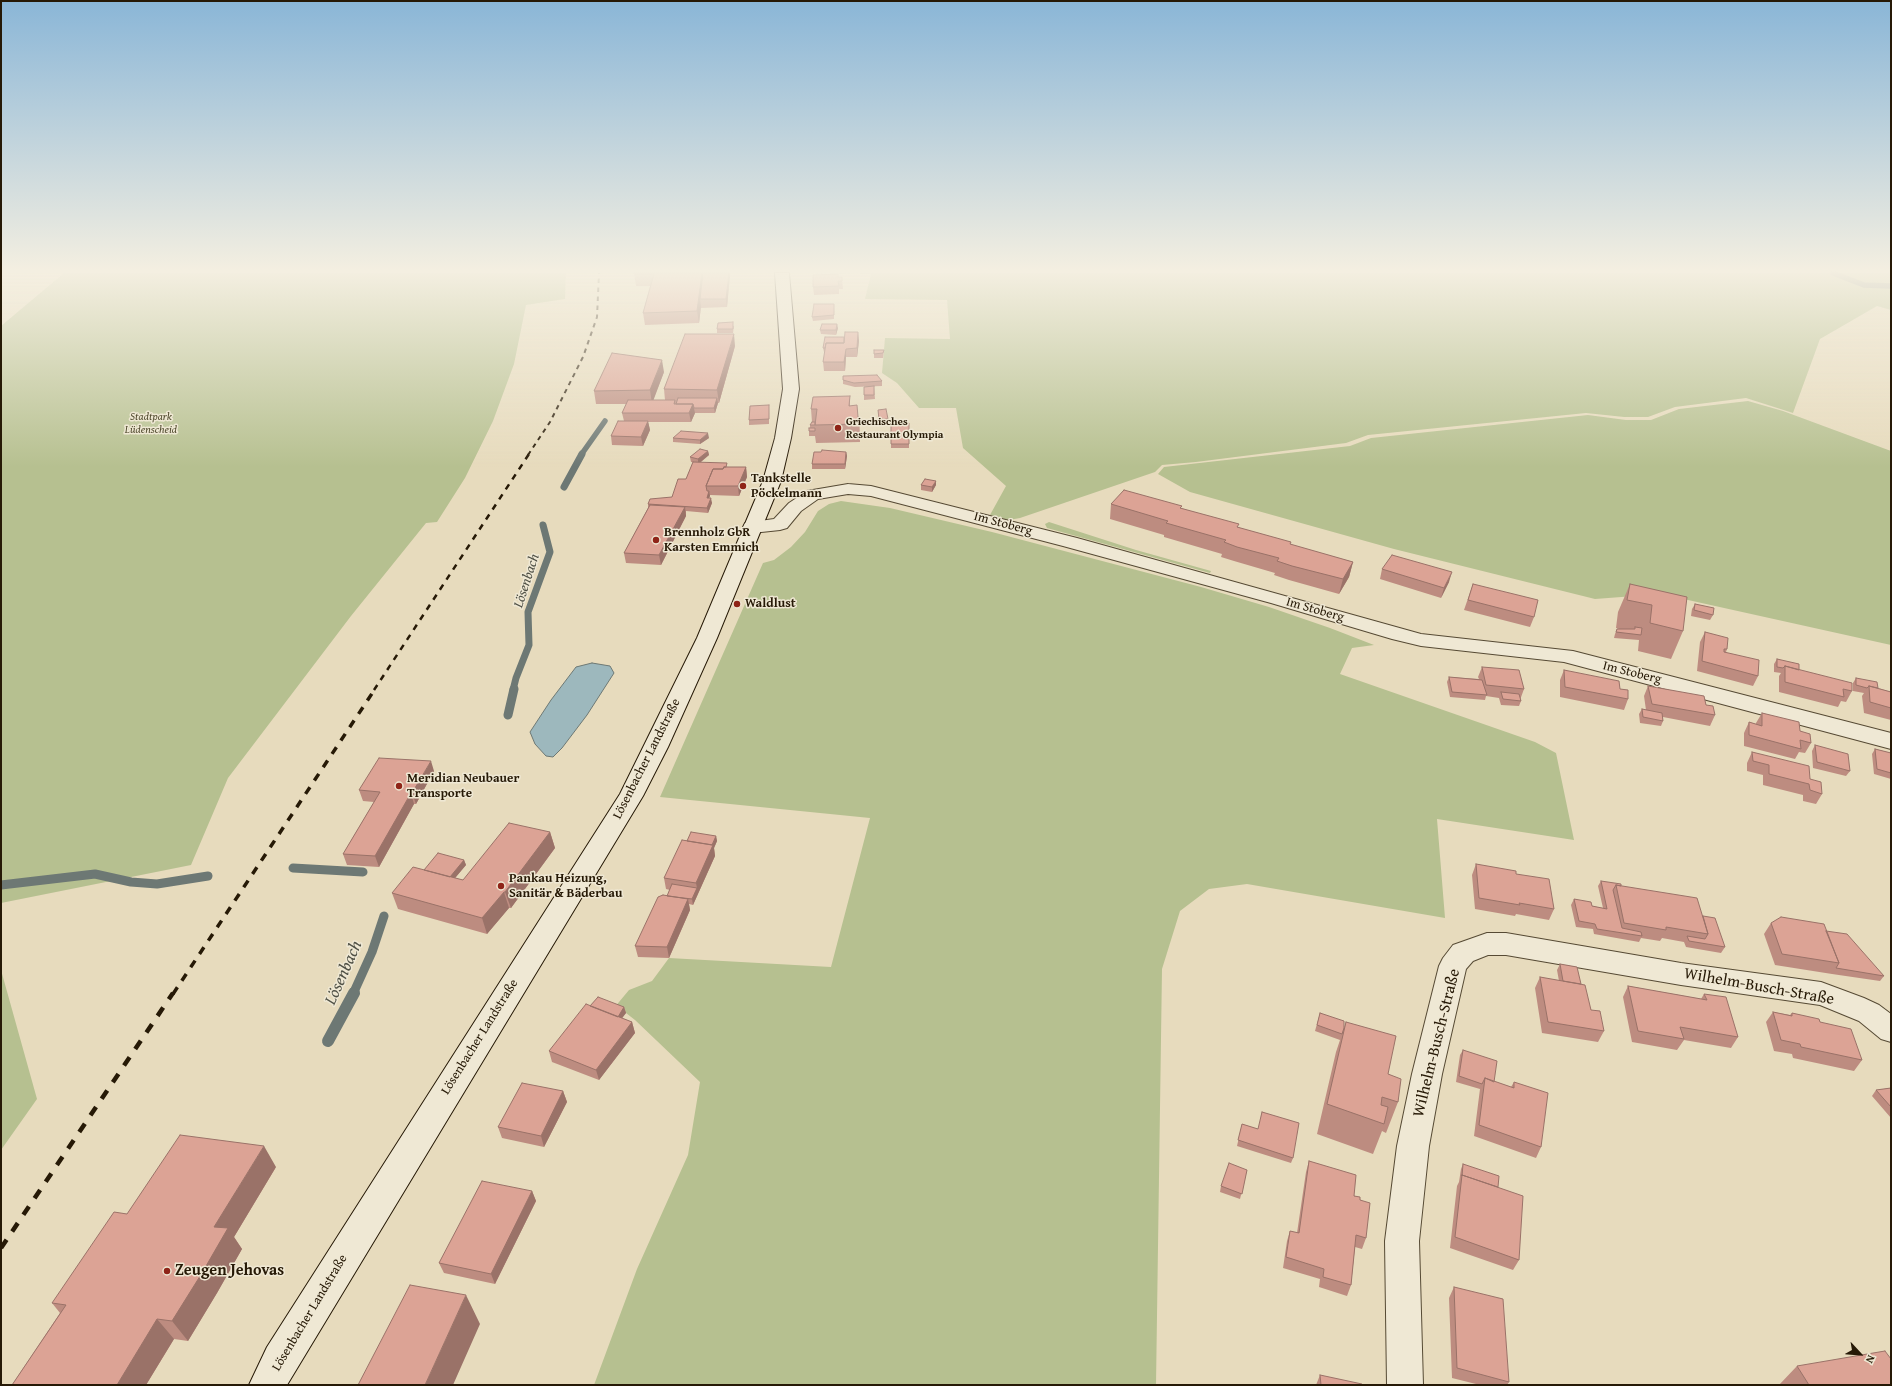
<!DOCTYPE html>
<html>
<head>
<meta charset="utf-8">
<style>
	body { margin:0 }
	#map { position:relative; width:1892px; height:1386px; overflow:hidden; background:#e7dbbd; font-family:"Gentium Book Plus",serif }
	canvas { display:block }
	.frame { position:absolute; inset:0; border:2px solid #261906; pointer-events:none }
	.north { position:absolute; left:1840px; top:1334px; width:40px; height:40px; -webkit-text-stroke:3px #efe8d4; paint-order:stroke; rotate:116deg; font-size:11px; font-weight:700; line-height:16px; text-align:center; color:#261906 }
	.north::after { content:''; display:block; margin:auto; width:14px; height:18px; background:#261906; clip-path:polygon(50% 0,100% 100%,50% 72%,0 100%) }
</style>
</head>
<body>
<div id="map">
<canvas width="1892" height="1386"></canvas>
<div class="frame"></div>
<div class="north">N</div>
</div>
<script>
const g = document.querySelector('canvas').getContext('2d');
g.lineJoin = 'round';
function paint(path, color) { g.fillStyle = color; g.fill(path, 'evenodd'); }
const toPath = rows => new Path2D(rows.map(r => 'M' + r).join(''));
function trace(path, color, width, dash) { g.strokeStyle = color; g.lineWidth = width; g.lineCap = dash ? 'butt' : 'round'; g.setLineDash(dash || []); g.stroke(path); }
function write(font, color, halo, rows, align = 'center') {
  g.font = font + ' "Gentium Book Plus",serif'; g.lineWidth = 3; g.setLineDash([]); g.textBaseline = 'middle'; g.strokeStyle = halo; g.fillStyle = color; for (const [text, x, y, turn = 0] of rows) {
    g.save(); g.translate(x, y); g.rotate((+turn || 0) * Math.PI / 180); g.textAlign = isNaN(turn) ? turn : align; if (halo) g.strokeText(text, 0, 0); g.fillText(text, 0, 0); g.restore();
  }
}
paint(toPath([
	[64,273,566,273,565,299,526,305,514,364,493,421,465,478,437,522,426,523,351,616,228,778,191,865,1,903,1,326],
	[795,273,1891,273,1891,310,1877,306,1820,339,1793,413,1746,398,1675,407,1648,417,1624,417,1586,413,1368,435,1346,443,1196,462,1162,465,1155,472,1020,518,1009,520,990,515,1006,486,963,448,956,408,919,408,897,383,882,373,885,338,950,339,947,300,865,299,871,274],
	[1748,401,1783,411,1891,451,1891,645,1661,594,1595,599,1394,549,1190,492,1158,474,1164,467,1350,446,1371,438,1588,415,1626,420,1651,420,1679,409],
	[841,501,890,508,992,532,1201,587,1269,607,1330,628,1374,645,1352,648,1340,674,1535,742,1556,753,1574,840,1437,819,1445,918,1247,884,1209,889,1180,911,1162,969,1156,1385,594,1385,637,1269,688,1155,700,1082,635,1020,626,1013,614,1008,629,990,652,981,669,958,831,967,870,818,660,797,763,563,774,560,791,547,805,532,818,511,829,504],
	[1049,522,1136,550,1211,571,1210,573,1047,528,1045,524],
	[1,970,37,1099,1,1150]
]), '#b6c090');
const water = toPath([
	[592,663,610,666,614,673,587,715,562,748,553,757,546,756,535,744,530,732,551,700,576,667,592,663]
]);
paint(water, '#9db8bd');
trace(water, '#6d7874', 1);
trace(toPath([
	[1833,273,1864,285,1891,286],
	[581,455,605,421]
]), '#6d7874', 5.5);
trace(toPath([
	[564,487,582,454],
	[513,690,516,678,529,645,528,612,550,552,543,525]
]), '#6d7874', 7);
trace(toPath([
	[508,715,514,689],
	[293,868,363,872],
	[1,885,95,874,131,882,157,884,208,876],
	[353,994,372,952,384,916]
]), '#6d7874', 9);
trace(toPath([
	[328,1041,354,993]
]), '#6d7874', 12);
const minor = toPath([
	[848,484,871,486,1077,538,1421,634,1573,651,1891,733,1891,749,1564,662,1421,646,1392,639,1271,603,1063,546,871,496,848,494,818,499,801,511,787,528,780,530,752,533,745,531,743,527,745,523,774,519,789,503,807,491,848,484],
	[1487,933,1506,933,1681,963,1821,982,1864,998,1879,1005,1891,1014,1891,1042,1881,1039,1859,1021,1820,1005,1681,985,1506,955,1488,955,1473,961,1466,969,1442,1074,1429,1146,1419,1241,1423,1385,1387,1385,1385,1241,1397,1146,1412,1074,1439,966,1443,958,1453,945,1487,933]
]);
const secondary = toPath([
	[775,273,789,273,799,389,791,438,781,481,717,638,668,747,643,796,287,1385,249,1385,267,1347,620,794,697,638,763,481,775,438,783,389,775,273]
]);
trace(minor, '#564a34', 2);
trace(secondary, '#261906', 2);
paint(minor, '#efe8d4');
paint(secondary, '#efe8d4');
trace(toPath([
	[528,455,550,422,583,357,597,317,599,273]
]), '#261906', 2, [4.5, 4.5]);
trace(toPath([
	[374,690,529,454]
]), '#261906', 2.5, [6, 6]);
trace(toPath([
	[173,994,375,689]
]), '#261906', 3.5, [8, 8]);
trace(toPath([
	[1,1248,173,993]
]), '#261906', 4.5, [10, 10]);
paint(toPath([
	[634,273,730,275,727,307,701,308,701,307,699,323,645,325,643,313,650,286,636,286],
	[838,277,842,277,843,289,839,289,839,294,814,295,813,287],
	[834,304,834,319,813,321,812,317],
	[734,326,733,333,717,333,717,329],
	[838,328,836,335,821,334,820,330],
	[858,332,859,341,857,357,846,357,845,371,824,371,823,362,825,352,824,352,823,348,844,337],
	[735,346,719,403,718,403,715,413,695,413,691,422,648,422,650,430,643,446,612,445,611,436,624,421,622,413,626,404,596,404,594,391,664,372,653,400,665,400,664,389],
	[884,350,883,358,874,358,874,354],
	[843,376,882,381,882,386,855,387,843,384],
	[874,386,875,399,864,400,864,387],
	[850,396,850,406,858,417,859,417,860,435,860,442,816,443,815,436,809,436,809,431,810,428,810,425,812,422,811,409],
	[769,405,769,424,749,425,749,420],
	[878,410,888,419,888,423,879,424],
	[891,423,909,423,909,448,891,448],
	[673,438,709,438,700,444,673,442],
	[708,451,709,455,700,463,728,467,746,467,747,477,739,496,710,495,709,498,712,503,708,513,686,511,686,516,661,565,626,563,624,553,648,508,648,504,672,497,686,479,693,462,691,462,690,457],
	[821,452,846,452,847,456,845,469,812,469,812,464],
	[921,485,936,485,932,492,921,490],
	[1111,504,1181,508,1291,545,1353,562,1349,577,1339,594,1289,580,1274,575,1275,573,1234,561,1221,557,1222,554,1164,537,1164,535,1110,519],
	[1382,569,1449,582,1441,598,1380,579],
	[1473,584,1534,617,1530,627,1464,610],
	[1630,584,1683,631,1671,659,1638,651,1639,640,1614,638,1615,634,1617,629,1619,629,1616,628,1618,612],
	[1695,604,1713,615,1710,620,1691,616,1692,609],
	[1705,632,1727,649,1726,652,1758,676,1753,686,1697,671,1700,642],
	[1777,659,1799,670,1852,691,1846,702,1841,701,1838,707,1779,692,1779,676,1781,673,1774,672,1774,664],
	[1482,667,1524,689,1520,700,1521,701,1519,706,1501,705,1499,698,1486,696,1485,700,1450,697,1447,682,1449,677,1479,679,1478,677],
	[1564,670,1620,689,1628,699,1624,710,1560,697,1560,680],
	[1856,678,1878,688,1891,692,1891,720,1864,713,1862,696,1864,693,1853,691,1853,683],
	[1648,686,1706,705,1715,715,1710,726,1663,717,1663,721,1661,726,1640,723,1639,714,1642,709,1646,710,1644,696],
	[1762,713,1800,731,1811,743,1805,753,1799,752,1795,759,1744,746,1744,733,1749,722,1756,724,1756,723],
	[1815,745,1850,771,1846,776,1813,768,1812,751],
	[1875,749,1891,753,1891,779,1874,774,1872,754],
	[1752,752,1810,779,1822,794,1816,804,1803,801,1803,795,1763,785,1763,775,1747,771,1747,763],
	[434,771,416,804,414,804,379,867,347,865,343,854,374,802,363,801,359,790],
	[550,832,555,848,511,908,509,908,487,934,398,909,392,893,424,870,464,860,466,865,455,878,463,880],
	[716,836,717,841,714,848,715,856,693,905,689,904,690,910,669,958,638,957,635,946,667,896,670,890,666,889,664,878,687,841],
	[1476,864,1554,909,1549,920,1516,914,1515,916,1475,909,1472,875],
	[1601,881,1621,886,1703,916,1725,947,1721,953,1686,947,1684,942,1662,938,1660,941,1641,938,1639,942,1594,934,1593,929,1576,927,1571,905,1574,899,1592,906,1603,908,1598,886],
	[1771,923,1826,931,1884,976,1880,981,1832,974,1775,965,1764,934],
	[1560,964,1581,984,1591,1010,1604,1031,1598,1042,1542,1033,1535,988,1540,977,1559,981,1557,970],
	[1628,986,1701,999,1704,994,1738,1037,1731,1048,1684,1040,1677,1050,1632,1042,1623,997],
	[590,1006,624,1007,626,1013,622,1018,632,1022,635,1033,599,1080,552,1062,549,1051],
	[1773,1012,1790,1015,1792,1013,1820,1022,1862,1060,1854,1071,1793,1058,1792,1054,1774,1051,1766,1022],
	[1320,1013,1344,1028,1346,1022,1388,1074,1398,1102,1386,1133,1382,1131,1373,1154,1317,1134,1336,1052,1340,1040,1315,1031],
	[1463,1050,1494,1082,1511,1087,1514,1082,1541,1147,1536,1158,1474,1136,1480,1089,1456,1082,1460,1055],
	[1891,1088,1891,1118,1872,1096,1876,1090],
	[563,1091,567,1102,544,1147,502,1138,498,1127],
	[1242,1124,1257,1129,1293,1158,1291,1163,1237,1146],
	[1309,1161,1360,1200,1366,1238,1362,1249,1355,1247,1351,1285,1347,1296,1319,1287,1320,1279,1283,1268,1287,1241,1290,1231,1297,1233,1306,1172],
	[1463,1164,1498,1187,1519,1260,1513,1270,1450,1248,1457,1186,1459,1182,1461,1169],
	[276,1167,234,1237,242,1249,217,1293,188,1341,174,1339,146,1385,12,1385,60,1313,52,1303],
	[1247,1170,1240,1199,1220,1192,1221,1186],
	[532,1191,536,1201,495,1284,444,1273,439,1263],
	[1454,1287,1509,1382,1507,1385,1480,1385,1452,1378,1449,1298],
	[1797,1366,1891,1385,1779,1385],
	[1320,1375,1362,1385,1316,1385]
]), '#bd8c80');
paint(toPath([
	[702,273,705,273,700,299,701,307,699,323,697,311],
	[729,273,730,273,730,275,727,307,726,299],
	[837,324,838,328,836,335,836,330],
	[858,332,859,341,857,357,857,348],
	[734,334,735,346,719,403,717,390],
	[846,349,846,357,845,371,844,362],
	[662,360,664,372,652,404,650,390],
	[717,398,718,403,715,413,714,408],
	[693,404,695,413,691,422,689,413],
	[648,421,650,430,643,446,641,437],
	[708,433,709,438,700,444,700,440],
	[708,451,709,455,698,464,698,459],
	[846,452,847,456,845,469,845,464],
	[746,467,747,477,739,496,738,486],
	[936,481,936,485,932,492,932,487],
	[709,491,710,496,707,503,707,498],
	[711,498,712,503,708,513,707,508],
	[685,507,686,516,661,565,659,555],
	[1353,562,1349,577,1339,594,1343,579],
	[1452,572,1449,582,1441,598,1444,588],
	[431,761,434,771,416,804,412,793],
	[411,793,414,804,379,867,375,856],
	[550,832,555,848,511,908,505,892],
	[716,836,717,841,714,848,715,856,693,905,692,899,697,888,696,883],
	[464,860,466,865,445,890,443,885],
	[504,892,509,908,487,934,482,918],
	[688,899,690,910,669,958,667,947],
	[624,1007,626,1013,616,1026,615,1020],
	[632,1022,635,1033,599,1080,596,1070],
	[563,1091,567,1102,544,1147,541,1136],
	[264,1146,276,1167,234,1237,242,1249,217,1293,188,1341,172,1321,214,1227],
	[532,1191,536,1201,495,1284,491,1274],
	[466,1295,480,1324,453,1385,425,1385],
	[157,1319,174,1339,146,1385,117,1385]
]), '#9a7268');
const building = toPath([
	[634,273,702,273,697,311,643,313,654,274,634,274,634,273],
	[703,273,729,273,726,299,700,299,703,273],
	[838,274,838,277,842,277,842,281,838,281,839,286,813,287,813,275,838,274],
	[814,304,834,304,834,315,812,317,814,304],
	[733,322,733,329,717,329,718,323,733,322],
	[822,324,837,324,836,330,820,330,822,324],
	[845,332,858,332,857,348,846,349,844,362,823,362,826,343,844,343,845,332],
	[685,334,734,334,717,390,664,389,685,334],
	[825,337,844,337,844,343,826,343,825,348,823,348,825,337],
	[874,350,884,350,883,353,874,354,874,350],
	[612,353,662,360,650,390,594,391,612,353],
	[877,375,882,381,854,383,843,380,843,376,877,375],
	[874,386,874,395,864,395,864,387,874,386],
	[850,396,849,406,857,405,858,417,859,417,859,424,815,425,817,409,811,409,813,397,850,396],
	[678,398,717,398,714,408,694,408,693,404,676,404,678,398],
	[628,400,675,400,674,404,693,404,689,413,622,413,628,400],
	[769,405,769,419,749,420,750,406,769,405],
	[886,409,888,419,879,419,878,410,886,409],
	[618,421,648,421,641,437,611,436,618,421],
	[812,422,815,422,815,425,810,425,812,422],
	[891,423,909,423,909,444,891,444,891,423],
	[809,428,815,428,815,431,809,431,809,428],
	[681,431,708,433,700,440,673,438,681,431],
	[700,449,708,451,698,459,690,457,700,449],
	[822,450,846,452,845,464,812,464,814,452,821,452,822,450],
	[693,462,727,463,726,467,724,467,723,469,713,469,706,486,707,491,709,491,707,498,711,498,707,508,648,504,650,499,672,497,678,479,686,479,693,462],
	[724,467,746,467,738,486,706,486,713,469,723,469,724,467],
	[925,479,936,481,932,487,921,485,925,479],
	[1124,490,1182,506,1180,508,1239,524,1237,527,1291,542,1290,544,1353,562,1343,579,1292,566,1277,561,1279,558,1237,547,1224,542,1226,540,1166,523,1168,521,1111,504,1124,490],
	[650,505,685,507,659,555,624,553,650,505],
	[1392,555,1452,572,1444,588,1382,569,1392,555],
	[1473,584,1538,600,1534,617,1468,600,1473,584],
	[1630,584,1687,597,1683,631,1650,623,1652,605,1627,600,1630,584],
	[1695,604,1714,608,1713,615,1694,610,1695,604],
	[1635,627,1642,628,1641,635,1616,632,1617,629,1635,629,1635,627],
	[1705,632,1728,638,1727,649,1724,649,1724,652,1759,660,1758,676,1702,661,1705,632],
	[1777,659,1799,664,1799,670,1785,666,1783,668,1777,667,1777,659],
	[1785,666,1852,683,1852,691,1843,689,1844,697,1785,682,1785,666],
	[1482,667,1519,670,1524,689,1486,685,1482,667],
	[1564,670,1619,681,1620,689,1628,690,1628,699,1565,687,1564,670],
	[1449,677,1482,680,1487,695,1452,692,1449,677],
	[1856,678,1877,682,1878,688,1869,686,1867,688,1856,685,1856,678],
	[1648,686,1704,696,1706,705,1713,706,1715,715,1652,704,1648,686],
	[1869,686,1891,692,1891,708,1870,702,1869,686],
	[1501,692,1519,694,1521,701,1503,699,1501,692],
	[1642,709,1662,713,1663,721,1643,717,1642,709],
	[1762,713,1799,722,1800,731,1810,734,1811,743,1800,740,1801,749,1749,735,1749,722,1762,726,1762,713],
	[1815,745,1848,754,1850,771,1817,762,1815,745],
	[1875,749,1891,753,1891,773,1877,769,1875,749],
	[1752,752,1809,766,1810,779,1821,782,1822,794,1810,790,1809,784,1769,774,1769,765,1753,761,1752,752],
	[379,758,431,761,412,793,411,793,375,856,343,854,380,792,359,790,379,758],
	[509,823,550,832,505,892,504,892,482,918,392,893,413,867,463,880,509,823],
	[691,832,716,836,712,845,687,841,691,832],
	[682,840,713,845,696,883,664,878,682,840],
	[438,853,464,860,450,877,424,870,438,853],
	[1476,864,1516,871,1516,874,1549,879,1554,909,1519,903,1520,905,1479,898,1476,864],
	[1601,881,1621,884,1621,886,1616,885,1613,890,1622,928,1641,932,1642,936,1597,929,1595,924,1579,921,1574,899,1591,902,1592,906,1607,909,1601,881],
	[672,884,697,888,692,899,667,896,672,884],
	[1616,885,1697,898,1708,934,1666,927,1666,930,1624,923,1616,885],
	[663,895,688,899,667,947,635,946,658,897,663,895],
	[1703,916,1715,918,1725,947,1689,941,1687,936,1705,939,1708,934,1703,916],
	[1781,917,1824,924,1839,963,1782,954,1771,923,1781,917],
	[1826,931,1847,934,1884,976,1836,968,1839,963,1826,931],
	[1560,964,1577,967,1581,984,1563,981,1560,964],
	[1540,977,1585,985,1591,1010,1600,1011,1604,1031,1548,1022,1540,977],
	[1628,986,1707,1000,1704,994,1726,997,1738,1037,1680,1027,1684,1039,1638,1031,1628,986],
	[598,997,624,1007,618,1017,590,1006,598,997],
	[586,1004,632,1022,596,1070,549,1051,586,1004],
	[1773,1012,1792,1016,1792,1013,1819,1019,1820,1022,1851,1029,1862,1060,1801,1047,1800,1044,1781,1040,1773,1012],
	[1320,1013,1344,1021,1344,1028,1342,1034,1317,1025,1320,1013],
	[1346,1022,1396,1036,1388,1074,1401,1079,1398,1102,1382,1097,1381,1105,1388,1107,1384,1124,1327,1104,1346,1022],
	[1463,1050,1497,1061,1494,1082,1485,1078,1482,1084,1459,1076,1463,1050],
	[1485,1078,1514,1088,1514,1082,1548,1093,1541,1147,1479,1125,1485,1078],
	[522,1083,563,1091,541,1136,498,1127,522,1083],
	[1891,1088,1891,1107,1876,1090,1891,1088],
	[1262,1112,1299,1123,1293,1158,1238,1140,1242,1124,1258,1129,1262,1112],
	[180,1135,264,1146,214,1227,228,1228,202,1273,172,1321,157,1319,117,1385,12,1385,66,1305,52,1303,114,1212,127,1214,180,1135],
	[1309,1161,1356,1175,1354,1196,1360,1197,1360,1200,1370,1203,1366,1238,1356,1235,1351,1285,1323,1277,1324,1269,1286,1257,1290,1231,1299,1233,1309,1161],
	[1229,1163,1247,1170,1242,1194,1221,1186,1229,1163],
	[1463,1164,1499,1176,1498,1187,1462,1175,1462,1176,1463,1164],
	[1462,1175,1523,1196,1519,1260,1455,1237,1462,1175],
	[482,1181,532,1191,491,1274,439,1263,482,1181],
	[410,1285,466,1295,425,1385,358,1385,410,1285],
	[1454,1287,1503,1299,1509,1382,1457,1368,1454,1287],
	[1885,1351,1891,1359,1891,1385,1809,1385,1797,1366,1885,1351],
	[1320,1375,1362,1384,1362,1385,1321,1385,1320,1375]
]);
paint(building, '#dca395');
trace(building, '#9a7268', 1);
const sky = g.createLinearGradient(0, 0, 0, 467);
sky.addColorStop(0, '#8ab6d7');
sky.addColorStop(0.58, '#f4efe1');
sky.addColorStop(1, '#f4efe100');
g.fillStyle = sky;
g.fillRect(0, 0, 1892, 467);
for (const [x, y, r, color] of [
	[838,428,4,"#8f2418"],
	[743,486,4,"#8f2418"],
	[656,540,4,"#8f2418"],
	[737,604,4,"#8f2418"],
	[399,786,4,"#8f2418"],
	[501,886,4,"#8f2418"],
	[167,1271,4,"#8f2418"]
]) { const dot = new Path2D(); dot.arc(x, y, r, 0, 2 * Math.PI); g.fillStyle = color; g.fill(dot); trace(dot, '#efe8d4', 1.5); }
write('italic 11px', '#514b2f', '#efe8d4', [
	["Stadtpark",151,417],
	["Lüdenscheid",151,430]
]);
write('bold 11px', '#261906', '#efe8d4', [
	["Griechisches",846,422],
	["Restaurant Olympia",846,435]
], 'left');
write('bold 13px', '#261906', '#efe8d4', [
	["Tankstelle",751,479],
	["Pöckelmann",751,494],
	["Brennholz GbR",664,533],
	["Karsten Emmich",664,548],
	["Waldlust",745,604],
	["Meridian Neubauer",407,779],
	["Transporte",407,794],
	["Pankau Heizung,",509,879],
	["Sanitär & Bäderbau",509,894]
], 'left');
write('13px', '#261906', '#efe8d4', [
	["Im Stoberg",1003,524,15],
	["Im Stoberg",1315,610,16],
	["Im Stoberg",1632,673,14],
	["Lösenbacher Landstraße",647,759,-63],
	["Lösenbacher Landstraße",480,1037,-58],
	["Lösenbacher Landstraße",310,1313,-59]
]);
write('italic 14px', '#505146', '#efe8d4', [
	["Lösenbach",527,581,-72]
]);
write('16px', '#261906', '#efe8d4', [
	["Wilhelm-Busch-Straße",1759,987,10],
	["Wilhelm-Busch-Straße",1437,1043,-76]
]);
write('bold 16px', '#261906', '#efe8d4', [
	["Zeugen Jehovas",175,1271]
], 'left');
write('italic 17px', '#505146', '#efe8d4', [
	["Lösenbach",344,973,-66]
]);
</script>
</body>
</html>
